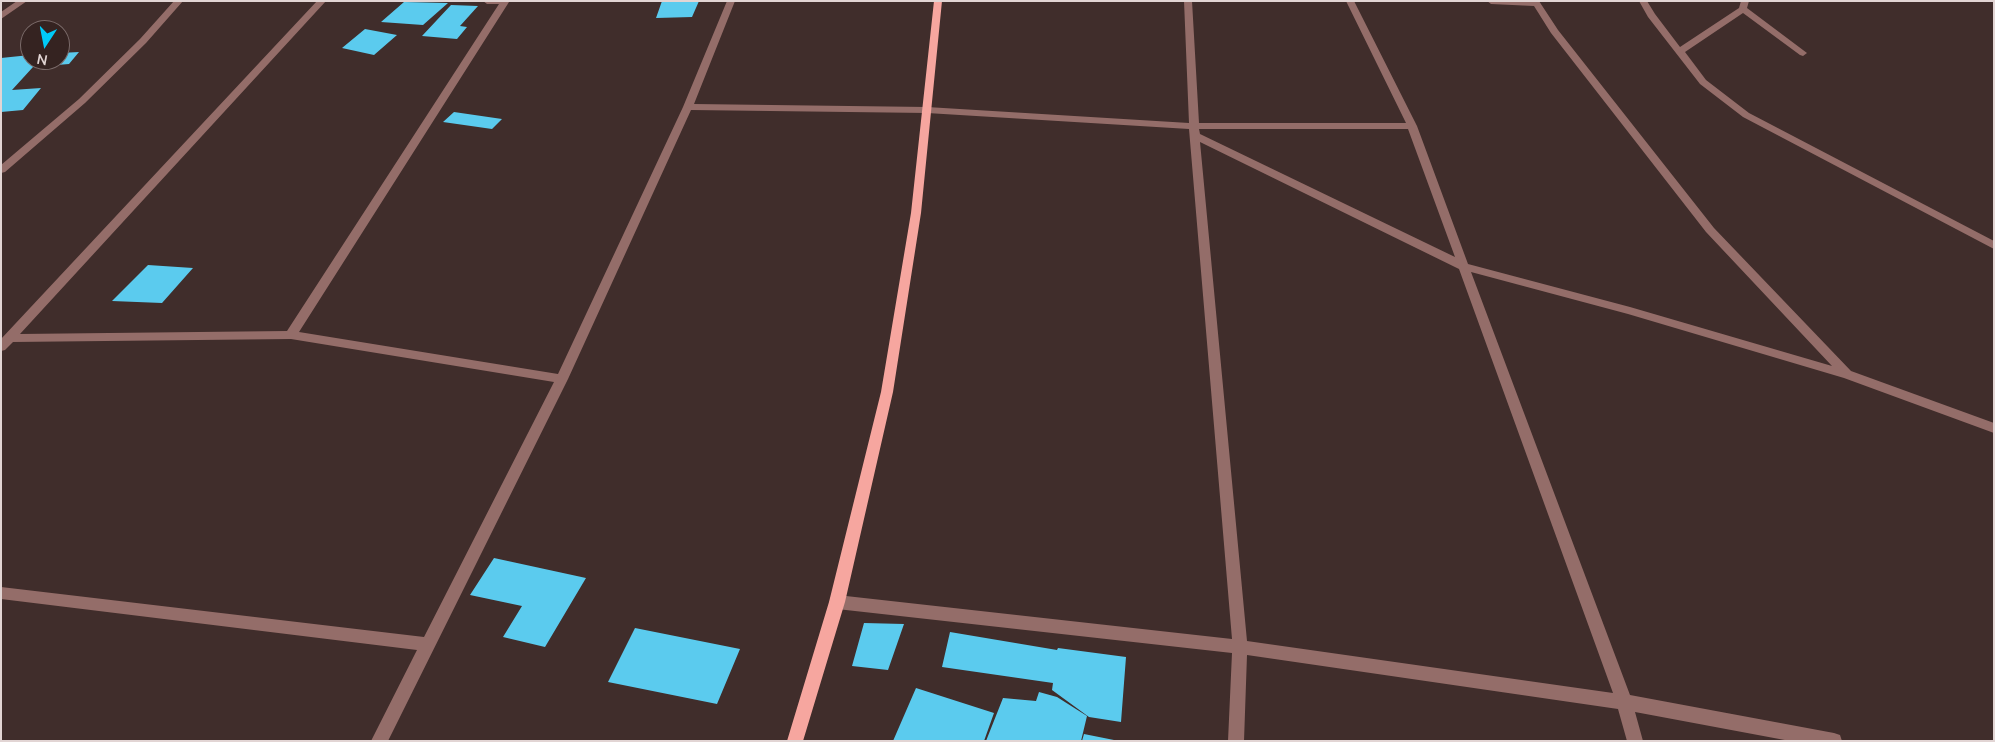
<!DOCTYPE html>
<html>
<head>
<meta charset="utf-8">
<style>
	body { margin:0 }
	#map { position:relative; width:1995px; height:742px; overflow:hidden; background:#402d2b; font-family:"Nunito Sans",sans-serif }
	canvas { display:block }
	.frame { position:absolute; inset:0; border:2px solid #e2d5d4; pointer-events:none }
	.north { position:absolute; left:20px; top:20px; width:50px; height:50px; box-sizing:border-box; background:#352321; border:1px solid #7a6a69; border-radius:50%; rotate:191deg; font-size:14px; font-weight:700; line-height:20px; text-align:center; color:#e2d5d4 }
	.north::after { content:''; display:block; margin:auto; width:18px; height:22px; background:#00cbf8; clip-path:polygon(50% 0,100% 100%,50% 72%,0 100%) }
</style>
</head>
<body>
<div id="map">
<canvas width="1995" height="742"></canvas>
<div class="frame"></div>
<div class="north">N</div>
</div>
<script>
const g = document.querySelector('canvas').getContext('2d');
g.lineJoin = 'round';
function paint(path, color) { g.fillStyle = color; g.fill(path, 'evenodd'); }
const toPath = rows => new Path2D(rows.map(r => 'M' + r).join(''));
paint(toPath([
	[662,1,699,1,692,17,656,18],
	[404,2,448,3,423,25,381,22],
	[451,5,478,6,460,26,467,27,457,39,422,36],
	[365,29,397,35,374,55,342,48],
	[79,52,69,64,33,67,12,90,41,88,23,110,1,112,1,58,30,55,30,60,60,60,60,53],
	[454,112,502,119,492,129,443,122],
	[148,265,193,268,162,303,112,301],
	[494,558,586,578,545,647,503,637,522,606,470,595],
	[864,623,904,624,888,670,852,666],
	[635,628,740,649,717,704,608,682],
	[950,632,1057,650,1058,648,1126,657,1121,722,1089,717,1052,690,1053,683,942,667],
	[916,688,994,713,984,741,893,741],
	[1039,692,1057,697,1087,716,1081,741,986,741,1003,698,1036,701],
	[1084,734,1114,740,1114,741,1082,741]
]), '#5bcbee');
paint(toPath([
	[17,1,27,1,1,19,1,12,17,1],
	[174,1,183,1,146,43,85,103,5,172,1,173,1,165,79,99,140,39,174,1],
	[317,1,326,1,20,334,287,331,499,4,487,4,483,1,509,2,299,332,558,374,683,107,727,1,735,1,694,104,927,107,1189,123,1184,1,1192,1,1199,123,1406,123,1346,1,1354,1,1417,126,1468,264,1630,307,1832,366,1706,232,1551,33,1534,6,1491,4,1487,1,1539,1,1558,30,1714,228,1851,371,1994,423,1994,433,1844,378,1628,314,1471,272,1630,695,1834,733,1840,735,1842,741,1790,741,1635,712,1643,741,1627,741,1618,709,1247,655,1244,741,1228,741,1232,653,837,609,832,607,829,602,832,597,837,595,1232,639,1189,129,927,113,691,110,568,379,388,741,371,741,417,650,1,599,1,587,424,637,554,382,291,339,13,342,5,350,1,351,1,339,317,1],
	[1199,129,1408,129,1455,257,1200,134,1199,129],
	[1200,142,1459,269,1613,693,1247,641,1200,142],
	[1639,1,1647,1,1655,14,1680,47,1739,8,1741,1,1749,1,1747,8,1807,53,1803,56,1800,55,1743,13,1685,52,1706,80,1749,113,1994,241,1994,249,1743,117,1700,84,1648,17,1639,1]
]), '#946d69');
paint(toPath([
	[934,1,942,1,921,213,893,392,845,602,803,741,787,741,829,602,881,392,911,213,934,1]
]), '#f6a69f');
</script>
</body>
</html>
